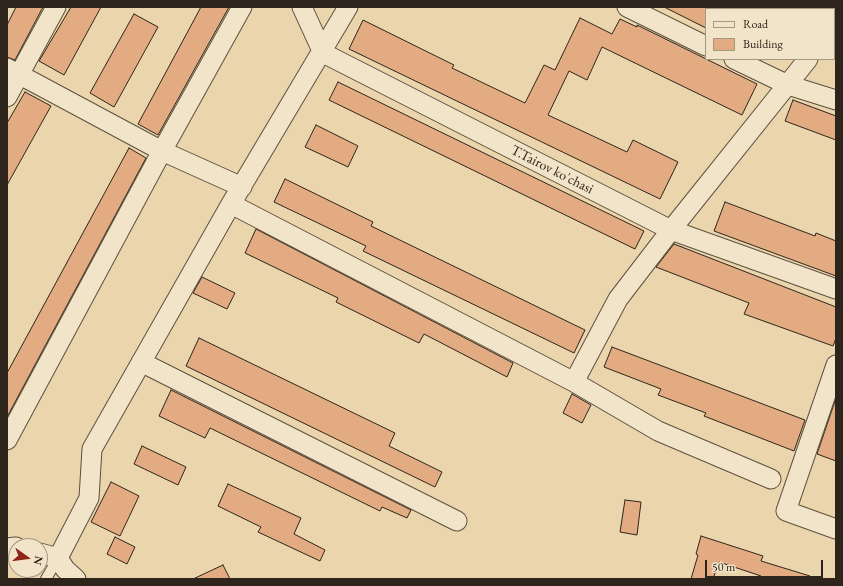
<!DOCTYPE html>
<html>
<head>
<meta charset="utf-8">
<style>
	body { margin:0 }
	#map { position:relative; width:843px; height:586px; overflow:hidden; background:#ebd5ac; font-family:"EB Garamond",serif }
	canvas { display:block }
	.frame { position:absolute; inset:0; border:8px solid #2d251c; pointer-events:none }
	.legend { position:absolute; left:705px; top:8px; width:130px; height:52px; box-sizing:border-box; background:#f2e4c9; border:1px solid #a39884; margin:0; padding:5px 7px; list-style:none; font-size:12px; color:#2d251c }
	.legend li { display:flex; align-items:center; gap:8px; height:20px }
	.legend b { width:20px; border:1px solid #a39884 }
	.north { position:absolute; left:8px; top:538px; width:40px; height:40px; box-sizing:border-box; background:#f2e4c9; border:1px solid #a39884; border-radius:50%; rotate:104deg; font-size:11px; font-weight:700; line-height:16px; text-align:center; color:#2d251c }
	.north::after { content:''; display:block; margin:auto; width:14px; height:18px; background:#8f2418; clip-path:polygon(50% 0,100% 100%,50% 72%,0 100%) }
	.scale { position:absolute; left:705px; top:560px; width:118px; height:18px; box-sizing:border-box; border:2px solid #2d251c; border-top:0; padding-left:5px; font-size:12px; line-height:14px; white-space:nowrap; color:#2d251c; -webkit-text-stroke:3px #f2e4c9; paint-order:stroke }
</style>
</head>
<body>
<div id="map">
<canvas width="843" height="586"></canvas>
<div class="frame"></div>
<ul class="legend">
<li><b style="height:5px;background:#f2e4c9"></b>Road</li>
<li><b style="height:11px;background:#e2ab81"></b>Building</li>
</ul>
<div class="north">N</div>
<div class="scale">50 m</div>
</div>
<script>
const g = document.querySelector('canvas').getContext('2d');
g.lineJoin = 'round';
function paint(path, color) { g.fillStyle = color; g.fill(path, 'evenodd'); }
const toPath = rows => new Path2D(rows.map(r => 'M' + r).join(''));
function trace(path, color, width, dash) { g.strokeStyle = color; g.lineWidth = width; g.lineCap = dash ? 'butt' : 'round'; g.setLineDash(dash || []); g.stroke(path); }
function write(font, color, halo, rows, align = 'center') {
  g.font = font + ' "EB Garamond",serif'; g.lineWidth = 3; g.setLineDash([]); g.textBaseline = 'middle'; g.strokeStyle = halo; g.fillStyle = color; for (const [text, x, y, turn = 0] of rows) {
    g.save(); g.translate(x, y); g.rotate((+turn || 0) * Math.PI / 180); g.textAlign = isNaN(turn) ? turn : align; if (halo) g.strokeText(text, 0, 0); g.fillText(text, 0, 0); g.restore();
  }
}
const building = toPath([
	[16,7,43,7,15,60,7,57,7,25,16,7],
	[71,7,101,7,64,75,39,61,71,7],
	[201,7,229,7,158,135,138,124,201,7],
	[664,7,706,7,706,28,664,7],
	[134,14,158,27,114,107,90,93,134,14],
	[580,18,612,34,620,19,637,27,637,25,757,84,742,115,602,47,587,80,569,71,548,115,627,152,633,140,678,162,660,199,349,49,363,20,454,65,452,68,525,103,544,65,555,70,580,18],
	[338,82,644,231,635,249,329,100,338,82],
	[25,92,51,106,7,185,7,123,25,92],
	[793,100,836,116,836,140,785,121,793,100],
	[316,125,358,146,348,167,305,147,316,125],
	[129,148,146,158,7,417,7,373,129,148],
	[285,179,373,222,371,226,585,330,574,353,363,251,366,246,274,202,285,179],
	[725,202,815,236,816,233,836,241,836,276,714,231,725,202],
	[256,229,513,363,507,377,424,334,419,343,336,302,338,298,245,253,256,229],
	[674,244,836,307,836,338,833,346,744,314,749,303,656,267,674,244],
	[202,277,235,293,227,309,193,293,202,277],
	[199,338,395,433,389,446,442,472,435,487,186,366,199,338],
	[612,347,805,420,794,451,704,416,706,413,658,395,661,389,604,367,612,347],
	[171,390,411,510,407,518,382,507,380,511,210,428,205,438,159,416,171,390],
	[572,394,591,405,582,423,563,413,572,394],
	[835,401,836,401,836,461,817,454,835,401],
	[142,446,186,467,178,485,134,464,142,446],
	[111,482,139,496,120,536,91,522,111,482],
	[228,484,301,518,294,534,325,550,320,561,258,532,261,527,218,506,228,484],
	[625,500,641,502,637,535,620,532,625,500],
	[701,536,763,556,761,561,810,576,810,579,760,579,761,576,719,562,713,579,691,579,698,555,696,554,701,536],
	[115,537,135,547,127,564,107,554,115,537],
	[223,565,230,579,193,579,223,565]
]);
paint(building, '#e2ab81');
trace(building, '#2d251c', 1);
const service = toPath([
	[46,579,58,558]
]);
const minor = toPath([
	[302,7,323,53,671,230,836,289],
	[627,7,706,46],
	[834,25,836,22],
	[734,59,788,85,836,100],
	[7,68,162,151,242,187],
	[7,97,56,7],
	[231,204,574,382,618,299,671,230,808,59],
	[141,362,457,521],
	[836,365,786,511,836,529],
	[574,382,658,431,771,479],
	[7,440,162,151,242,7],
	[7,548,16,547],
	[40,553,58,558,65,569,76,579],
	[58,558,89,498,92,449,231,204,348,7]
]);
trace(service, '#5c5140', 12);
trace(minor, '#5c5140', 21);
trace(service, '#f2e4c9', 10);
trace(minor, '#f2e4c9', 19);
write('14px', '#2d251c', '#f2e4c9', [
	["T.Tairov ko'chasi",552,170,27]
]);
</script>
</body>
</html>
